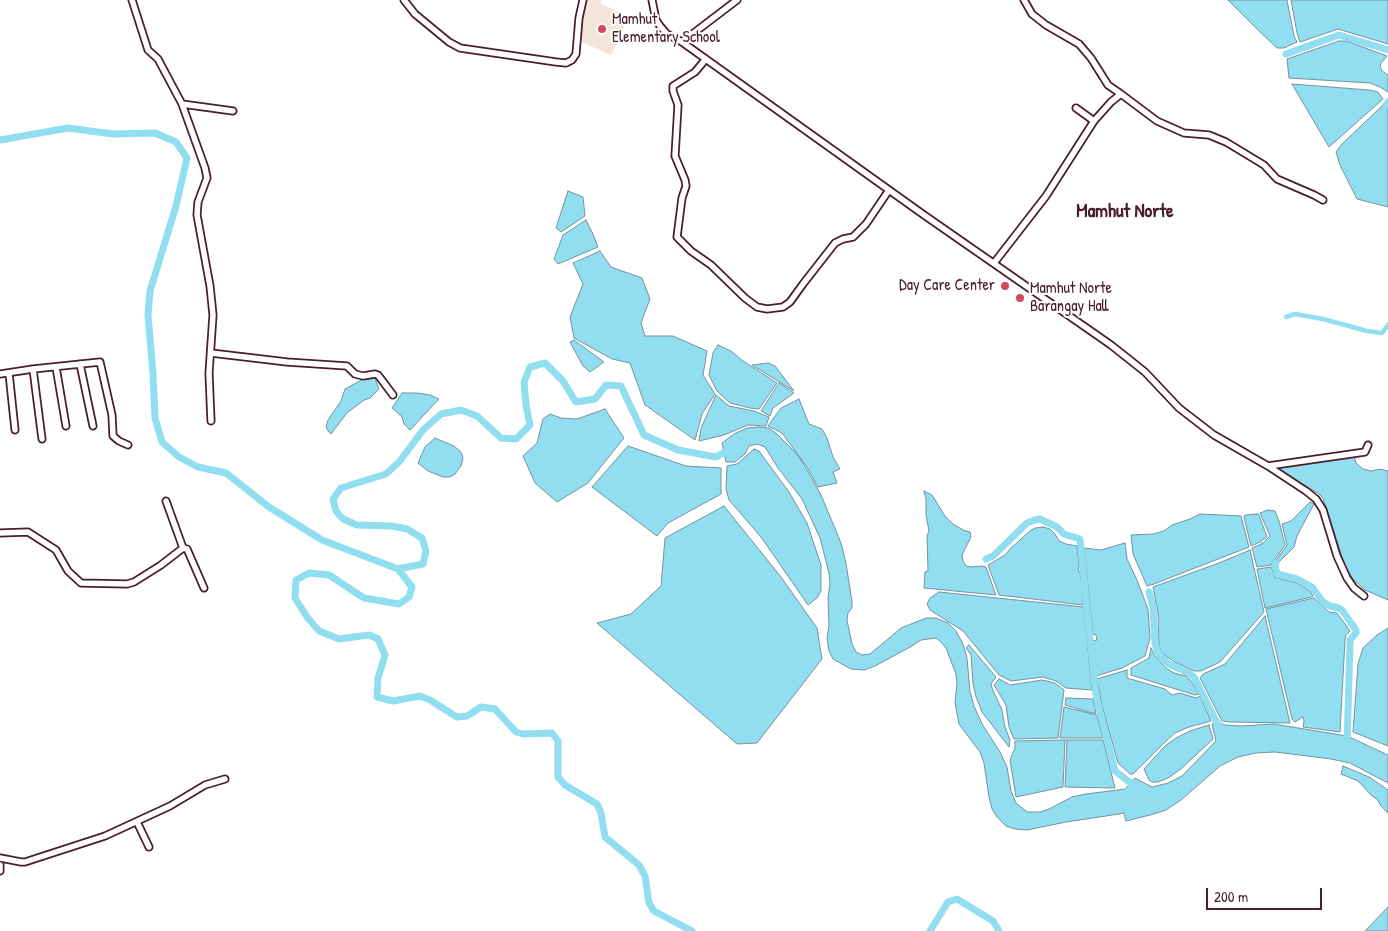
<!DOCTYPE html>
<html>
<head>
<meta charset="utf-8">
<style>
	body { margin:0 }
	#map { position:relative; width:1388px; height:931px; overflow:hidden; background:#fff; font-family:"Patrick Hand",sans-serif }
	canvas { display:block }
	.scale { position:absolute; left:1206px; top:888px; width:116px; height:22px; box-sizing:border-box; border:2px solid #4a1f2b; border-top:0; padding-left:6px; font-size:15px; line-height:18px; white-space:nowrap; color:#4a1f2b; -webkit-text-stroke:4px #fff; paint-order:stroke }
</style>
</head>
<body>
<div id="map">
<canvas width="1388" height="931"></canvas>
<div class="scale">200 m</div>
</div>
<script>
const g = document.querySelector('canvas').getContext('2d');
g.lineJoin = 'round';
function paint(path, color) { g.fillStyle = color; g.fill(path, 'evenodd'); }
const toPath = rows => new Path2D(rows.map(r => 'M' + r).join(''));
function trace(path, color, width, dash) { g.strokeStyle = color; g.lineWidth = width; g.lineCap = dash ? 'butt' : 'round'; g.setLineDash(dash || []); g.stroke(path); }
function write(font, color, halo, rows, align = 'center') {
  g.font = font + ' "Patrick Hand",sans-serif'; g.lineWidth = 4; g.setLineDash([]); g.textBaseline = 'middle'; g.strokeStyle = halo; g.fillStyle = color; for (const [text, x, y, turn = 0] of rows) {
    g.save(); g.translate(x, y); g.rotate((+turn || 0) * Math.PI / 180); g.textAlign = isNaN(turn) ? turn : align; if (halo) g.strokeText(text, 0, 0); g.fillText(text, 0, 0); g.restore();
  }
}
paint(toPath([
	[587,0,601,0,601,3,629,18,611,55,579,41,584,7]
]), '#f2e5da');
const water = toPath([
	[1228,0,1287,0,1294,36,1297,42,1284,48,1277,48,1257,29,1228,0],
	[1291,0,1388,0,1388,44,1338,29,1300,42,1297,33,1291,0],
	[1339,41,1346,41,1352,43,1387,56,1381,63,1380,67,1382,71,1388,75,1388,92,1380,87,1370,83,1289,78,1287,59,1339,41],
	[1292,84,1369,90,1378,92,1383,99,1329,147,1292,84],
	[1383,105,1388,106,1388,207,1357,199,1340,165,1336,152,1342,144,1383,105],
	[568,191,583,197,585,216,561,232,556,228,568,191],
	[586,220,592,232,598,247,558,264,554,259,563,235,586,220],
	[600,251,611,267,642,278,650,299,641,323,645,336,673,336,707,351,703,375,715,394,702,414,695,440,645,405,630,363,612,359,574,338,570,317,583,284,573,263,600,251],
	[574,340,604,362,590,372,583,366,570,342,574,340],
	[718,345,731,351,743,361,777,383,759,409,750,408,730,403,717,391,709,375,713,353,718,345],
	[768,363,775,366,794,391,752,365,768,363],
	[374,376,379,389,370,398,364,400,347,413,331,434,328,431,326,427,328,420,341,401,345,389,358,382,366,377,374,376],
	[779,383,794,393,773,408,770,416,761,411,779,383],
	[402,393,417,393,430,395,439,399,410,430,404,424,402,417,392,408,402,393],
	[716,395,729,406,754,411,769,417,766,426,748,425,724,435,699,441,701,428,716,395],
	[799,399,809,424,822,429,827,438,833,457,840,469,833,472,837,483,818,487,807,467,782,433,768,426,781,408,799,399],
	[605,409,624,438,588,483,557,502,535,483,523,456,537,443,543,419,550,414,561,418,577,419,605,409],
	[759,427,769,428,777,434,795,452,803,463,821,495,841,543,846,563,852,602,852,608,848,613,847,620,852,644,856,652,862,655,870,654,901,628,926,618,936,618,948,623,956,631,963,644,967,658,970,692,974,706,982,724,1000,752,1007,767,1011,791,1016,803,1027,812,1040,812,1049,809,1072,797,1086,794,1125,789,1135,778,1152,787,1168,783,1182,776,1216,741,1212,724,1220,722,1224,725,1241,726,1274,724,1347,736,1388,755,1388,783,1350,763,1331,759,1275,752,1256,753,1238,757,1220,766,1181,800,1166,810,1150,815,1126,821,1124,813,1119,814,1066,822,1027,830,1015,829,1006,826,997,817,992,809,989,797,984,763,980,752,959,724,955,703,957,683,956,674,946,648,941,642,936,638,921,640,912,646,875,666,864,670,851,669,833,659,829,651,827,639,829,625,828,597,830,584,829,573,820,538,802,499,778,468,765,447,757,444,749,446,745,454,735,462,726,462,722,443,734,434,747,428,759,427],
	[435,438,454,446,461,452,463,458,461,466,455,474,450,477,443,477,428,471,418,463,425,447,435,438],
	[628,446,686,466,721,468,721,494,668,523,657,536,592,487,628,446],
	[754,449,759,451,789,492,807,523,821,565,821,591,817,598,808,605,761,537,729,500,726,489,727,466,737,464,754,449],
	[1354,456,1356,463,1363,469,1371,471,1380,469,1388,471,1388,600,1365,590,1353,579,1345,566,1323,498,1318,493,1272,467,1354,456],
	[924,491,932,495,945,516,953,524,963,530,970,532,971,537,962,555,963,561,966,566,972,567,982,566,986,567,996,595,924,588,925,572,928,571,927,536,929,531,926,515,926,499,924,491],
	[1310,502,1314,504,1297,536,1294,547,1277,564,1275,562,1287,545,1282,524,1291,521,1310,502],
	[724,506,781,577,817,628,822,659,757,743,737,744,597,623,631,614,661,586,665,538,724,506],
	[1268,510,1275,511,1279,521,1285,545,1271,565,1257,567,1252,548,1262,544,1270,536,1260,513,1268,510],
	[1200,514,1241,516,1249,547,1154,584,1147,586,1133,554,1131,535,1153,534,1164,531,1172,525,1190,519,1200,514],
	[1257,514,1259,515,1267,537,1260,542,1251,546,1244,517,1245,515,1257,514],
	[1043,527,1050,529,1055,534,1059,541,1066,544,1077,546,1079,566,1078,571,1080,572,1083,591,1083,605,999,595,988,565,1005,555,1011,548,1030,531,1035,528,1043,527],
	[1125,543,1127,559,1137,580,1148,609,1150,638,1145,656,1122,668,1096,676,1095,671,1096,664,1095,661,1093,641,1097,640,1096,635,1093,634,1084,549,1085,548,1101,550,1125,543],
	[1250,550,1264,612,1220,662,1201,671,1194,671,1175,662,1166,656,1161,651,1159,645,1158,613,1153,587,1219,563,1250,550],
	[1274,563,1277,565,1276,570,1278,574,1278,577,1274,575,1274,577,1297,583,1310,591,1313,596,1311,597,1265,608,1257,569,1271,567,1274,574,1272,566,1274,563],
	[939,592,1084,607,1092,690,1066,688,1056,681,1043,677,1011,681,999,675,963,631,930,610,927,604,930,598,939,592],
	[1314,598,1329,612,1337,613,1343,621,1350,631,1346,635,1345,640,1340,732,1303,727,1304,721,1303,717,1295,722,1292,719,1266,609,1314,598],
	[1265,616,1290,723,1230,722,1222,721,1200,678,1203,674,1225,664,1265,616],
	[1388,628,1388,746,1353,732,1358,664,1363,648,1377,635,1388,628],
	[969,645,996,677,991,684,992,688,1002,710,1005,727,1010,740,1009,747,982,712,976,697,973,683,971,655,966,648,969,645],
	[1151,648,1155,656,1166,668,1174,673,1186,676,1191,681,1199,694,1195,695,1131,675,1131,668,1149,658,1151,648],
	[1127,670,1127,678,1165,689,1172,695,1180,693,1196,698,1200,696,1211,721,1189,727,1175,733,1166,741,1133,774,1130,774,1118,763,1102,706,1097,679,1127,670],
	[999,679,1010,685,1042,680,1055,683,1064,690,1058,738,1014,739,1009,727,1006,705,994,685,999,679],
	[1066,698,1093,699,1096,713,1092,713,1065,705,1066,698],
	[1064,707,1097,715,1103,738,1060,738,1064,707],
	[1209,725,1213,739,1181,769,1168,778,1158,782,1152,782,1149,780,1144,769,1165,746,1176,738,1190,731,1209,725],
	[1065,740,1063,787,1016,797,1010,760,1015,748,1015,741,1065,740],
	[1067,740,1103,740,1115,788,1065,787,1067,740],
	[1343,766,1369,777,1388,790,1388,813,1381,806,1377,799,1372,796,1358,781,1341,774,1343,766],
	[1388,907,1388,931,1365,931,1388,907]
]);
paint(water, '#90deef');
trace(water, '#7492a1', 1);
trace(toPath([
	[1261,542,1262,544]
]), '#7492a1', 1);
trace(toPath([
	[1286,317,1295,314,1323,319,1367,331,1382,333,1388,325]
]), '#90deef', 4.5);
trace(toPath([
	[1286,54,1339,35,1388,50],
	[1386,105,1388,102],
	[0,140,68,128,113,134,155,133,176,142,187,158,176,206,150,291,148,315,153,374,155,418,162,442,179,457,198,467,226,473,269,507,322,540,398,569,423,564,426,551,422,538,407,529,392,526,357,525,343,519,336,511,333,499,341,488,386,474,399,462,423,430,441,414,461,410,477,416,501,438,516,439,530,425,526,405,524,382,530,367,545,363,563,381,576,402,595,399,606,385,621,386,644,435,678,450,716,457,732,448],
	[986,559,993,556,1027,523,1035,520,1040,519,1057,527,1064,534,1080,539,1096,696,1115,771,1128,781,1138,787],
	[1276,563,1275,566,1277,574,1297,579,1312,587,1323,602,1330,606,1338,608,1342,610,1356,630,1356,633,1350,640,1350,644,1347,745],
	[398,569,412,587,409,597,399,604,364,598,329,575,309,573,296,580,295,598,307,617,319,631,339,639,369,635,378,639,385,655,378,678,377,697,393,701,420,696,430,700,457,717,467,716,481,707,495,709,516,732,523,734,552,733,558,741,558,777,565,785,597,804,601,813,605,837,639,865,645,876,649,903,654,911,692,931],
	[1149,592,1153,607,1155,643,1157,650,1161,657,1169,664,1187,672,1194,677,1216,721,1222,729],
	[930,931,948,902,957,899,993,921,999,931]
]), '#90deef', 7);
const minor = toPath([
	[132,0,148,50,158,59,182,104,205,168,207,178,198,202,197,215,210,286,213,315,209,373,211,421],
	[404,0,415,14,449,42,460,48,556,62,566,63,572,60,576,54,579,18,583,0],
	[652,0,656,20,660,26,667,34,682,42,924,215,1111,345,1145,372,1179,408,1214,435,1268,466,1306,491,1316,499,1323,510,1337,556,1347,578,1354,588,1364,596],
	[1024,0,1032,14,1046,25,1079,44,1091,58,1108,85,1121,94],
	[682,42,737,0],
	[705,60,695,72,673,86,673,91,678,105,675,156,685,180,686,186,682,198,677,237,691,251,711,265,745,298,757,307,767,309,783,307,790,302,803,284,835,243,843,239,853,237,866,224,889,190],
	[182,104,233,111],
	[1076,108,1094,121],
	[994,263,1046,196,1094,121,1111,102,1121,94,1157,121,1184,133,1209,135,1226,142,1264,165,1277,179,1314,195,1323,200],
	[211,353,287,362,347,366,355,374,363,376,375,374,378,375,393,395],
	[80,364,93,426],
	[56,367,66,426],
	[33,369,42,439],
	[9,373,15,430],
	[0,374,33,369,100,362,112,415,113,436,119,441,128,445],
	[1268,466,1365,452,1368,445],
	[166,501,183,548],
	[0,533,28,532,56,550,68,571,81,583,127,584,134,582,161,565,183,548,187,549,204,588],
	[137,822,149,847],
	[0,858,21,862,25,862,105,836,170,806,205,785,225,779],
	[0,865,0,871]
]);
trace(minor, '#4a1f2b', 9);
trace(minor, '#fff', 5.5);
for (const [x, y, r, color] of [
	[602,29,5,"#d1495b"],
	[1005,286,5,"#d1495b"],
	[1020,298,5,"#d1495b"]
]) { const dot = new Path2D(); dot.arc(x, y, r, 0, 2 * Math.PI); g.fillStyle = color; g.fill(dot); trace(dot, '#fff', 2); }
write('16px', '#4a1f2b', '#fff', [
	["Mamhut",612,20],
	["Elementary School",612,38],
	["Day Care Center",995,286,"right"],
	["Mamhut Norte",1030,289],
	["Barangay Hall",1030,307]
], 'left');
write('bold 19px', '#4a1f2b', '#fff', [
	["Mamhut Norte",1125,212]
]);
</script>
</body>
</html>
